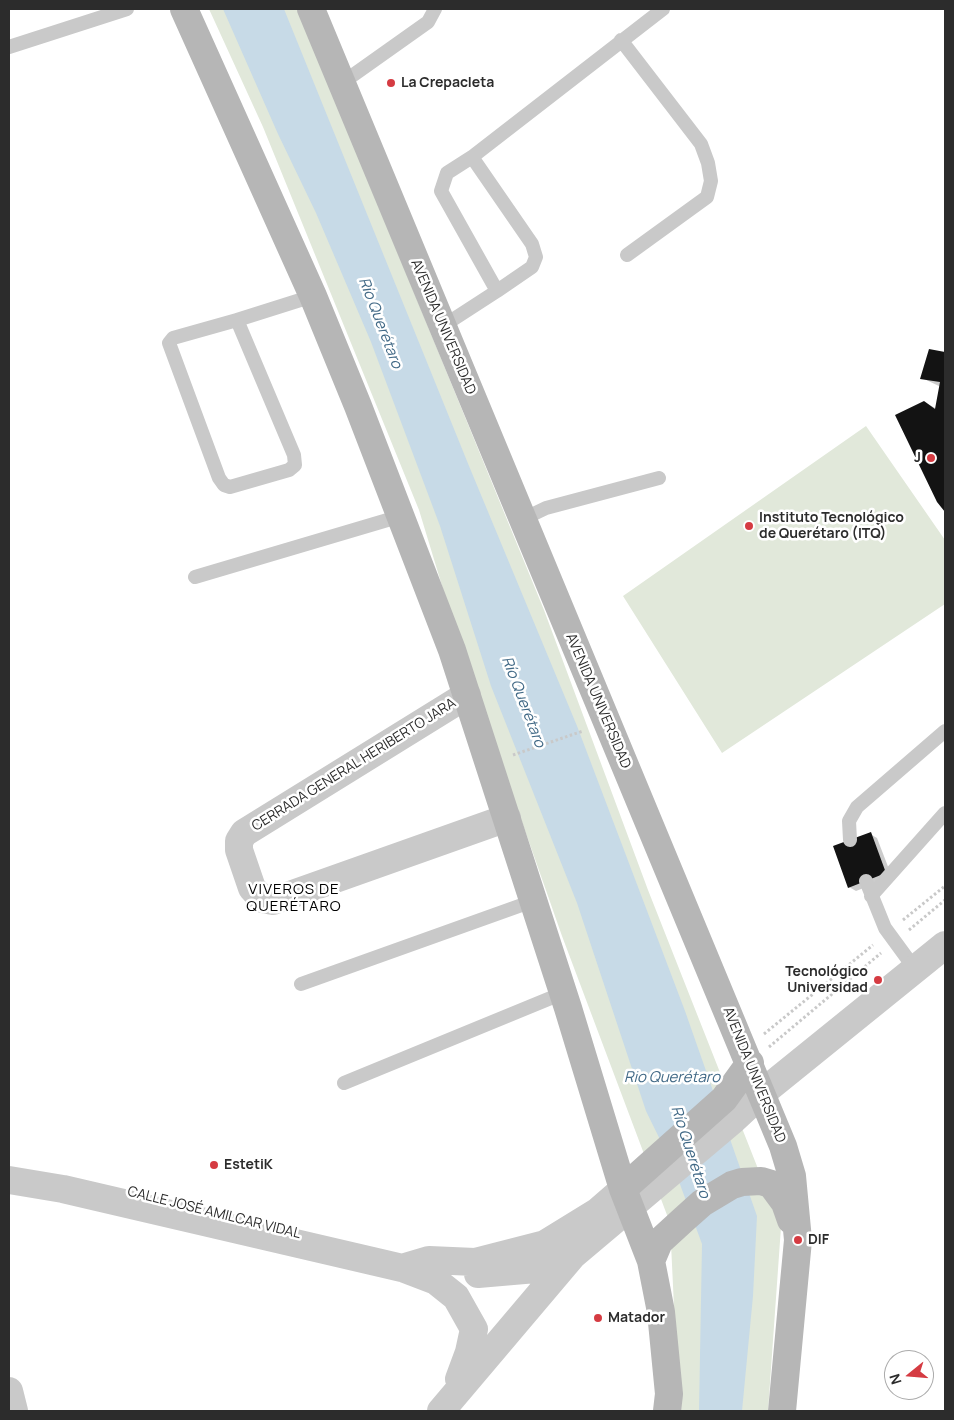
<!DOCTYPE html>
<html>
<head>
<meta charset="utf-8">
<style>
	body { margin:0 }
	#map { position:relative; width:954px; height:1420px; overflow:hidden; background:#fff; font-family:Manrope,sans-serif }
	canvas { display:block }
	.frame { position:absolute; inset:0; border:10px solid #2c2c2c; pointer-events:none }
	.north { position:absolute; left:884px; top:1350px; width:50px; height:50px; box-sizing:border-box; background:#fff; border:1px solid #ababab; border-radius:50%; rotate:253deg; font-size:14px; font-weight:700; line-height:20px; text-align:center; color:#2c2c2c }
	.north::after { content:''; display:block; margin:auto; width:18px; height:22px; background:#d53b42; clip-path:polygon(50% 0,100% 100%,50% 72%,0 100%) }
</style>
</head>
<body>
<div id="map">
<canvas width="954" height="1420"></canvas>
<div class="frame"></div>
<div class="north">N</div>
</div>
<script>
const g = document.querySelector('canvas').getContext('2d');
g.lineJoin = 'round';
function paint(path, color) { g.fillStyle = color; g.fill(path, 'evenodd'); }
const toPath = rows => new Path2D(rows.map(r => 'M' + r).join(''));
function trace(path, color, width, dash) { g.strokeStyle = color; g.lineWidth = width; g.lineCap = dash ? 'butt' : 'round'; g.setLineDash(dash || []); g.stroke(path); }
function write(font, color, halo, rows, align = 'center') {
  g.font = font + ' Manrope,sans-serif'; g.lineWidth = 5; g.setLineDash([]); g.textBaseline = 'middle'; g.strokeStyle = halo; g.fillStyle = color; for (const [text, x, y, turn = 0] of rows) {
    g.save(); g.translate(x, y); g.rotate((+turn || 0) * Math.PI / 180); g.textAlign = isNaN(turn) ? turn : align; if (halo) g.strokeText(text, 0, 0); g.fillText(text, 0, 0); g.restore();
  }
}
paint(toPath([
	[209,9,298,9,544,610,648,890,781,1227,768,1411,679,1411,670,1223,562,936,460,645,419,510,263,127],
	[866,426,945,540,945,604,722,753,623,596]
]), '#e1e8da');
paint(toPath([
	[223,9,284,9,469,466,577,726,685,1011,757,1216,753,1296,742,1411,699,1411,702,1244,674,1168,646,1111,577,903,491,686,440,526,371,342,316,213,278,134]
]), '#c7dae7');
paint(toPath([
	[930,351,945,353,945,510,938,501,924,402,937,409,941,387,922,378],
	[870,834,877,838,892,877,856,891,849,887]
]), '#0003');
paint(toPath([
	[929,349,945,352,945,512,937,502,895,415,924,401,935,409,940,382,920,379],
	[871,832,886,873,848,888,833,846]
]), '#131313');
trace(toPath([
	[513,755,583,731],
	[903,920,945,886],
	[909,930,945,900],
	[764,1034,873,945],
	[769,1047,881,953]
]), '#c9c9c9', 3, [2.5, 2.5]);
trace(toPath([
	[621,40,701,144,708,163,711,181,707,197,627,255],
	[9,47,127,9],
	[342,83,428,22,435,9],
	[472,157,532,244,536,257,532,267,497,291],
	[237,320,294,455,295,465,289,470,230,487,224,485,219,478,169,343,173,338,237,320],
	[237,320,313,296],
	[443,326,497,291,441,191,447,173,472,157,663,9],
	[523,519,546,508,659,478],
	[195,577,401,516],
	[850,840,849,821,857,807,945,731],
	[866,881,885,928,915,969],
	[871,896,945,813],
	[301,984,533,901],
	[344,1083,563,993]
]), '#c9c9c9', 14);
trace(toPath([
	[467,695,244,833,239,841,239,850,252,888,262,899,273,901,507,818],
	[9,1391,14,1411]
]), '#c9c9c9', 28);
trace(toPath([
	[9,1180,63,1189,402,1268,429,1260,475,1262,545,1244,597,1212,620,1192],
	[402,1268,436,1281,456,1297,474,1329,469,1352,459,1379],
	[478,1274,536,1269,569,1256],
	[441,1411,573,1255,733,1120,762,1093,945,945]
]), '#c9c9c9', 28);
trace(toPath([
	[184,9,313,296,358,406,452,650,568,1008,623,1189,651,1261,661,1312,669,1394,667,1411],
	[311,9,783,1146,792,1176,798,1240,782,1411],
	[623,1189,724,1099,750,1063],
	[651,1261,659,1242,683,1220,702,1203,732,1185,742,1182,761,1181,771,1184,785,1203,791,1220]
]), '#b6b6b6', 28);
for (const [x, y, r, color] of [
	[391,83,5,"#d53b42"],
	[931,458,5,"#d53b42"],
	[749,526,5,"#d53b42"],
	[878,980,5,"#d53b42"],
	[214,1165,5,"#d53b42"],
	[798,1240,5,"#d53b42"],
	[598,1318,5,"#d53b42"]
]) { const dot = new Path2D(); dot.arc(x, y, r, 0, 2 * Math.PI); g.fillStyle = color; g.fill(dot); trace(dot, '#fff', 2); }
write('bold 14px', '#2c2c2c', '#fff', [
	["La Crepacleta",401,83],
	["J",921,458,"right"],
	["Instituto Tecnológico",759,518],
	["de Querétaro (ITQ)",759,534],
	["Tecnológico",868,972,"right"],
	["Universidad",868,988,"right"],
	["EstetiK",224,1165],
	["DIF",808,1240],
	["Matador",608,1318]
], 'left');
write('14px', '#2c2c2c', '#fff', [
	["AVENIDA UNIVERSIDAD",443,327,67],
	["AVENIDA UNIVERSIDAD",598,701,67],
	["CERRADA GENERAL HERIBERTO JARA",354,765,-32],
	["AVENIDA UNIVERSIDAD",754,1075,68],
	["CALLE JOSÉ AMILCAR VIDAL",214,1213,14]
]);
write('italic 15px', '#416986', '#fff', [
	["Río Querétaro",380,323,69],
	["Río Querétaro",523,702,69],
	["Rio Querétaro",672,1078],
	["Río Querétaro",690,1152,72]
]);
g.letterSpacing = '1px';
write('15px', '#000', '#fff', [
	["VIVEROS DE",294,890],
	["QUERÉTARO",294,907]
]);
g.letterSpacing = '0px';
</script>
</body>
</html>
